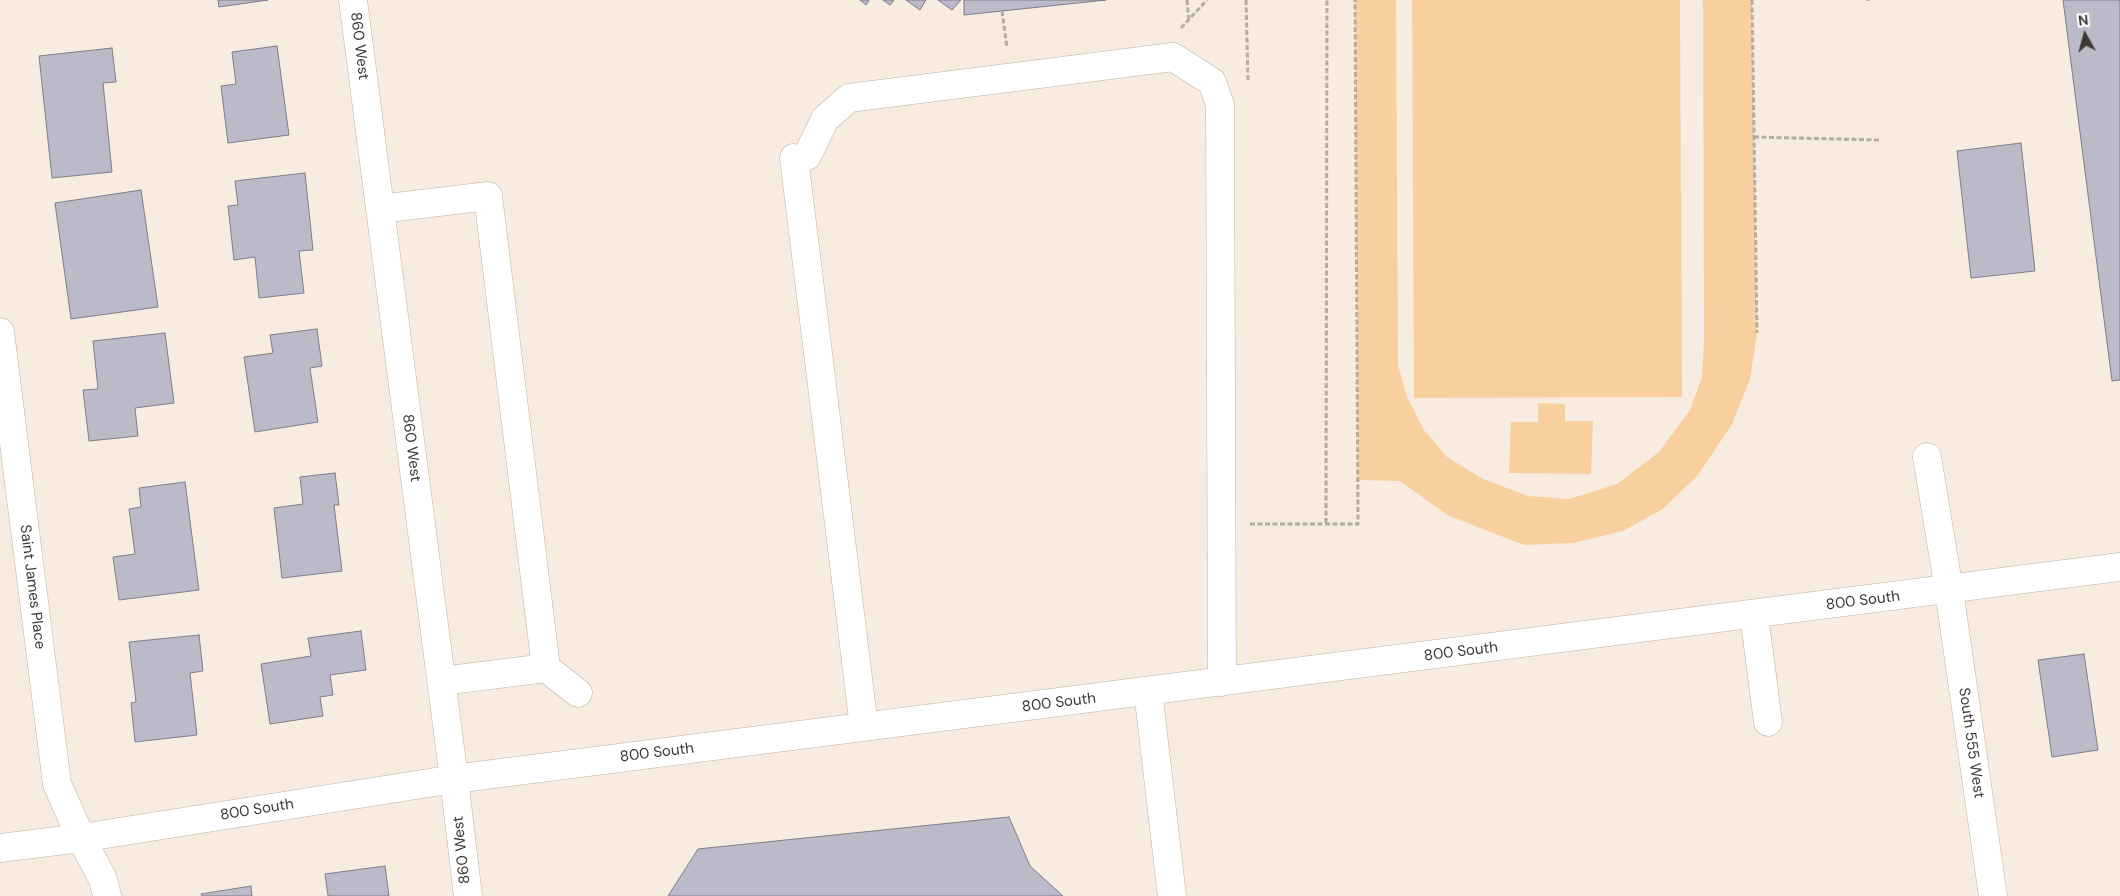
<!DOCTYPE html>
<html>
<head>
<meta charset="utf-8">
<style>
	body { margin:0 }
	#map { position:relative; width:2120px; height:896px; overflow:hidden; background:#f7ecdf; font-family:"DM Sans",sans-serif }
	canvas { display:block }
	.north { position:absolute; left:2060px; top:10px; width:50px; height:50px; -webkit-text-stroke:4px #fff; paint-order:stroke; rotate:353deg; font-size:14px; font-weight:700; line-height:20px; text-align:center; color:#3c3833 }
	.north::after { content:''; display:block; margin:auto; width:18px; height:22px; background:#3c3833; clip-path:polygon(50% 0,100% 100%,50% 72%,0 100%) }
</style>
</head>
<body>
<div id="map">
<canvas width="2120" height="896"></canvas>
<div class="north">N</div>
</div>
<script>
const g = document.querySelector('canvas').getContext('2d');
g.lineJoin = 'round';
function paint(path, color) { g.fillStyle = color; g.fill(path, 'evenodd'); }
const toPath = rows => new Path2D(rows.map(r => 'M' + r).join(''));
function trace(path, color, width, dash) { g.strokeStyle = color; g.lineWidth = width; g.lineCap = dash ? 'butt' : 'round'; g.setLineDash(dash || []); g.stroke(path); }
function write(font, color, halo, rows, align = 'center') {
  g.font = font + ' "DM Sans",sans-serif'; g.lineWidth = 4.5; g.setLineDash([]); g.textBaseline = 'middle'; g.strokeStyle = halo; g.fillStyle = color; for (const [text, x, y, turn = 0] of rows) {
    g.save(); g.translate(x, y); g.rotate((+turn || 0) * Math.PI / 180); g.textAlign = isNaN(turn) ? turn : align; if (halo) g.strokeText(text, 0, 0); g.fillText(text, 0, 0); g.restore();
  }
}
paint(toPath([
	[1355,0,1396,0,1398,365,1407,397,1424,430,1447,457,1483,479,1528,496,1569,499,1617,484,1659,452,1690,410,1702,377,1704,338,1703,0,1752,0,1757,333,1750,379,1732,424,1698,475,1663,509,1623,531,1573,543,1524,545,1447,515,1400,481,1358,480],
	[1412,0,1680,0,1682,397,1414,398],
	[1538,403,1565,404,1565,421,1593,421,1591,474,1509,473,1511,422,1538,422]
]), '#f8d09f');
const building = toPath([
	[218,0,268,0,219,7,218,0],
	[860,0,869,0,866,5,860,0],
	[883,0,894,0,890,5,883,0],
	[906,0,926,0,920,10,906,0],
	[938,0,961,0,952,10,938,0],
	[964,0,1106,0,964,15,964,0],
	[2063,0,2120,0,2120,380,2112,381,2063,0],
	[277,46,289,135,228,143,221,86,236,84,232,52,277,46],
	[112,48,116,82,103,83,112,172,52,178,39,56,112,48],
	[2021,143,2035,271,1971,278,1957,151,2021,143],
	[305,173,313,250,299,251,304,293,259,298,255,257,234,260,228,206,238,205,235,181,305,173],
	[141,190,158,307,71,319,55,203,141,190],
	[317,329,322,366,310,368,318,422,255,432,244,357,273,353,270,335,317,329],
	[165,333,174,403,135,408,138,436,89,441,83,390,98,389,93,341,165,333],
	[335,473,339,505,334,505,342,571,282,578,274,508,303,504,300,477,335,473],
	[185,482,199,590,119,600,113,557,135,554,129,509,141,507,139,488,185,482],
	[361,631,366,670,330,675,333,695,320,697,323,716,270,724,261,664,311,656,308,638,361,631],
	[199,635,203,671,190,673,197,735,135,742,131,703,136,702,129,642,199,635],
	[2084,654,2098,750,2052,757,2038,660,2084,654],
	[1009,817,1030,866,1063,896,668,896,698,849,1009,817],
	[385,866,389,896,328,896,325,874,385,866],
	[251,886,252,896,202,896,201,894,251,886]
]);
paint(building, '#bcbac9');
trace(building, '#7e7d8b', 1);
const minor = toPath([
	[353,0,454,779,468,896],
	[807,156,825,119,849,98,1173,57,1212,82,1220,105,1222,682],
	[794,158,864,727],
	[380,209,488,196,546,668,578,693],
	[0,332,57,784,81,838,103,879,107,896],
	[1927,457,1949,590,1993,896],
	[1754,615,1768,722],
	[442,681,546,668],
	[1148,691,1172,896],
	[0,848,81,838,454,779,2120,567]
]);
trace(minor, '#bbb1a5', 29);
trace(toPath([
	[1187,0,1189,22],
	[1246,0,1248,82],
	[1752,0,1757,333],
	[1868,0,1868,1],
	[1002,11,1007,48],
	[1181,28,1207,0],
	[1754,137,1879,140],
	[1326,523,1327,0],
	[1250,524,1358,524,1355,0]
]), '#b5aca2', 3, [5, 2.5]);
trace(minor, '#fff', 28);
write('15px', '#3c3833', '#fff', [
	["860 West",359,46,83],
	["860 West",411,448,83],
	["Saint James Place",32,587,83],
	["800 South",1863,601,-7],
	["800 South",1461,652,-7],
	["800 South",1059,703,-7],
	["South 555 West",1971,743,82],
	["800 South",657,753,-7],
	["800 South",257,810,-9],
	["860 West",462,850,-96]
]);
</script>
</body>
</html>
